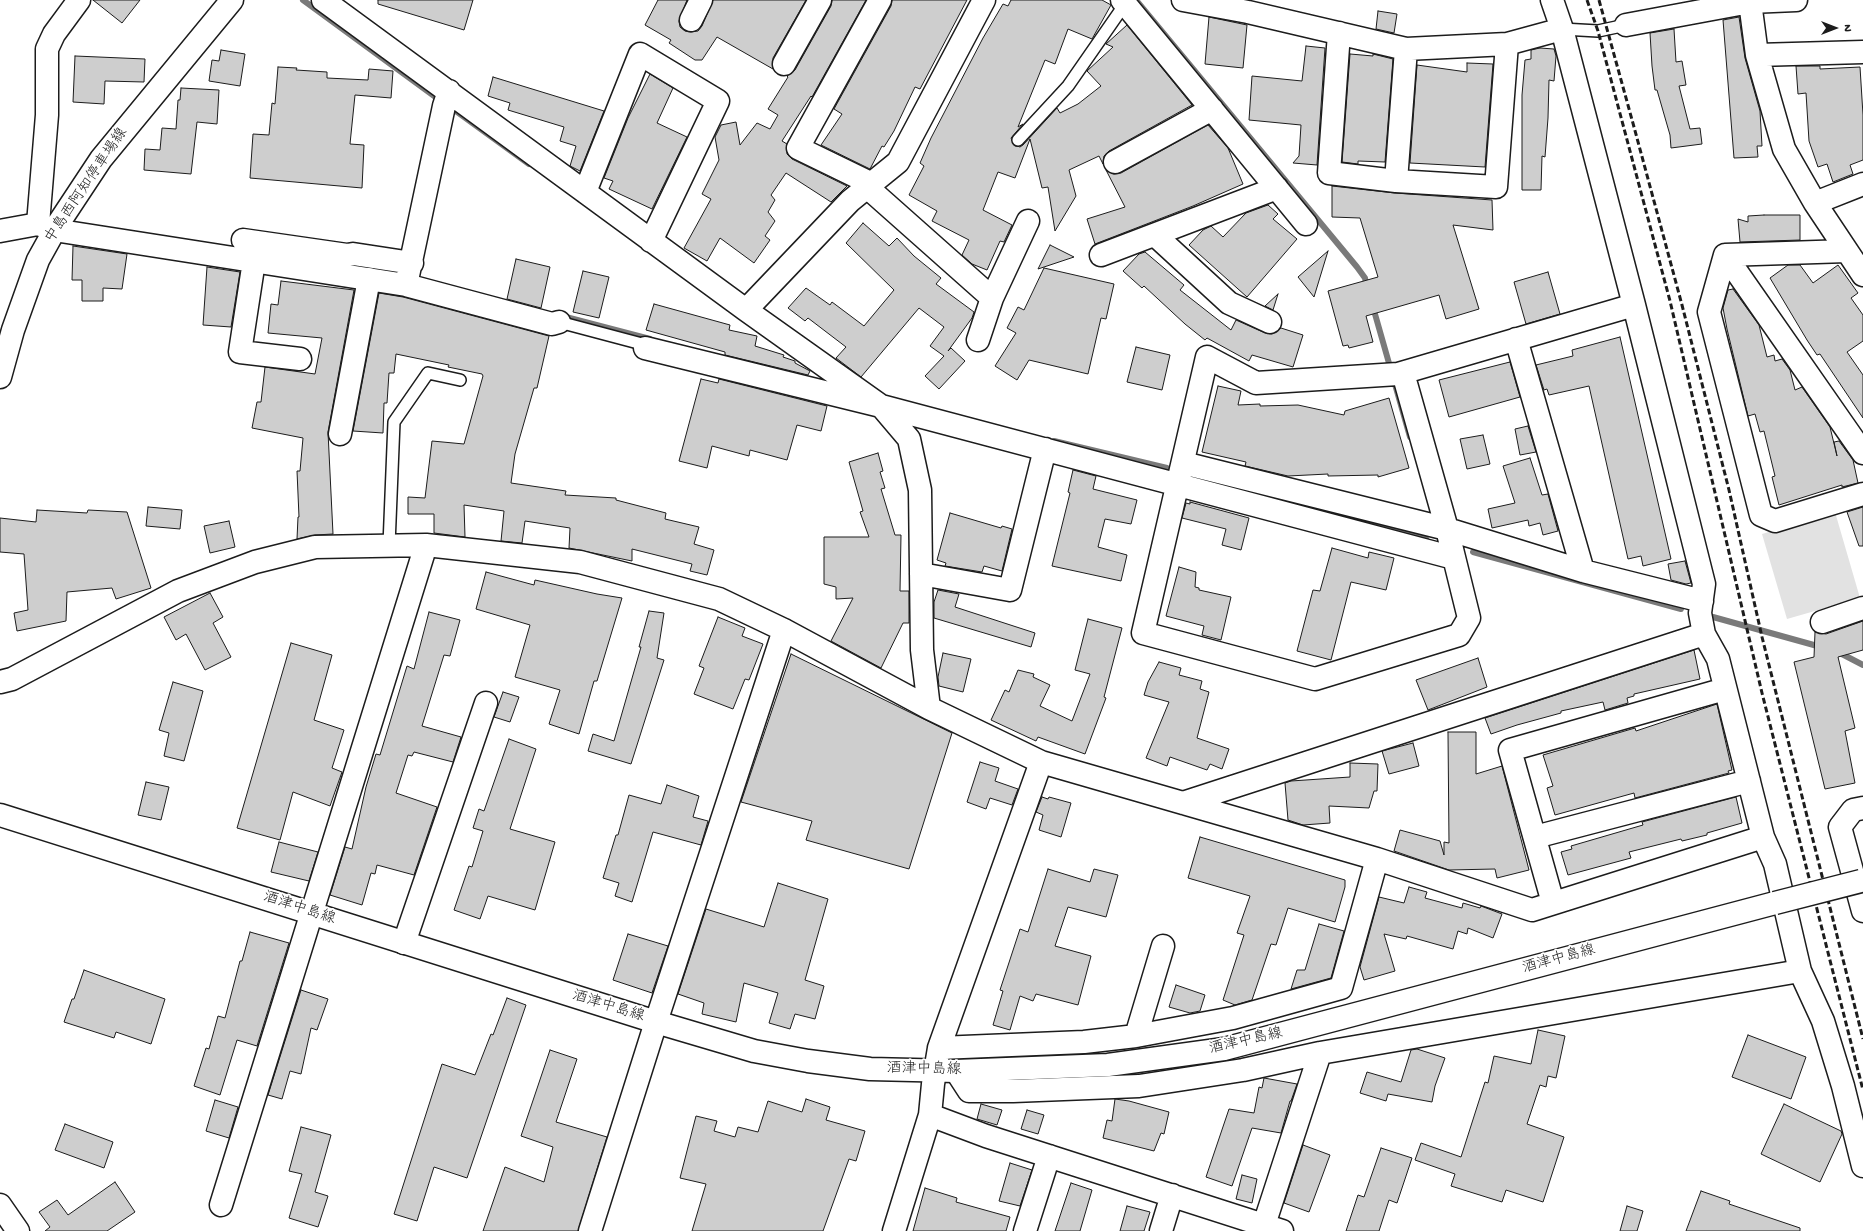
<!DOCTYPE html>
<html>
<head>
<meta charset="utf-8">
<style>
	body { margin:0 }
	#map { position:relative; width:1863px; height:1231px; overflow:hidden; background:#fff; font-family:"Gochi Hand",sans-serif }
	canvas { display:block }
	.north { position:absolute; left:1815px; top:8px; width:40px; height:40px; -webkit-text-stroke:3px #fff; paint-order:stroke; rotate:90deg; font-size:11px; font-weight:700; line-height:16px; text-align:center; color:#1c1c1c }
	.north::after { content:''; display:block; margin:auto; width:14px; height:18px; background:#1c1c1c; clip-path:polygon(50% 0,100% 100%,50% 72%,0 100%) }
</style>
</head>
<body>
<div id="map">
<canvas width="1863" height="1231"></canvas>
<div class="north">N</div>
</div>
<script>
const g = document.querySelector('canvas').getContext('2d');
g.lineJoin = 'round';
function paint(path, color) { g.fillStyle = color; g.fill(path, 'evenodd'); }
const toPath = rows => new Path2D(rows.map(r => 'M' + r).join(''));
function trace(path, color, width, dash) { g.strokeStyle = color; g.lineWidth = width; g.lineCap = dash ? 'butt' : 'round'; g.setLineDash(dash || []); g.stroke(path); }
function write(font, color, halo, rows, align = 'center') {
  g.font = font + ' "Gochi Hand","Klee One",sans-serif'; g.lineWidth = 3.5; g.setLineDash([]); g.textBaseline = 'middle'; g.strokeStyle = halo; g.fillStyle = color; for (const [text, x, y, turn = 0] of rows) {
    g.save(); g.translate(x, y); g.rotate((+turn || 0) * Math.PI / 180); g.textAlign = isNaN(turn) ? turn : align; if (halo) g.strokeText(text, 0, 0); g.fillText(text, 0, 0); g.restore();
  }
}
paint(toPath([
	[1835,512,1860,598,1787,619,1762,534]
]), '#e2e2e2');
trace(toPath([
	[303,0,441,101],
	[1136,0,1357,267,1365,278,1367,289],
	[449,106,529,164],
	[1373,307,1410,437],
	[562,316,650,339],
	[1054,441,1167,468],
	[1289,501,1426,539],
	[1473,552,1681,609],
	[1713,617,1821,647],
	[1838,652,1863,665]
]), '#7a7a7a', 6);
const building = toPath([
	[93,0,140,0,122,23,93,0],
	[378,0,473,0,464,30,378,4,378,0],
	[658,0,687,0,679,21,680,27,685,31,691,32,698,31,702,26,713,0,806,0,773,58,773,69,717,37,702,60,695,60,669,43,671,40,645,25,658,0],
	[832,0,866,0,812,97,811,96,782,141,787,144,787,154,792,159,847,186,831,202,786,173,771,195,775,200,768,212,775,221,765,236,770,240,754,263,720,238,707,261,684,248,711,199,702,194,719,160,715,137,721,125,736,122,740,145,757,123,770,129,778,115,768,109,788,77,787,76,795,70,831,6,832,0],
	[892,0,967,0,920,89,915,87,894,131,884,147,882,146,870,169,821,145,842,114,834,109,891,6,892,0],
	[1011,0,1102,0,1111,5,1092,39,1068,29,1055,64,1045,60,1018,127,1023,124,1011,138,1014,145,1020,147,1023,145,1057,108,1060,113,1078,104,1101,86,1087,71,1113,47,1106,44,1127,25,1192,105,1109,151,1104,156,1103,164,1099,156,1069,170,1076,196,1055,231,1048,187,1042,188,1030,139,1015,178,998,172,983,210,1012,225,1004,242,1000,241,987,270,972,264,962,255,969,240,932,221,937,211,909,195,924,166,920,163,931,138,983,38,1003,4,1008,6,1011,0],
	[1378,11,1397,14,1394,33,1376,29,1378,11],
	[1209,17,1247,25,1243,68,1205,64,1209,17],
	[1739,17,1745,58,1760,111,1762,146,1757,146,1758,157,1734,158,1723,20,1739,17],
	[1674,29,1676,62,1682,61,1686,85,1679,86,1690,129,1700,128,1702,144,1671,148,1670,135,1657,90,1655,90,1652,66,1650,33,1674,29],
	[1306,46,1325,48,1317,165,1293,163,1299,156,1301,125,1249,120,1252,76,1302,81,1306,46],
	[1540,48,1554,49,1556,56,1554,81,1549,80,1548,118,1545,157,1542,156,1541,190,1522,190,1522,95,1525,60,1531,59,1531,50,1540,48],
	[221,50,245,54,240,86,209,81,212,60,219,61,221,50],
	[1350,54,1373,56,1373,54,1393,59,1385,162,1358,161,1358,164,1342,162,1350,54],
	[75,56,145,59,144,82,105,81,104,104,73,102,75,56],
	[1467,63,1493,64,1485,167,1410,163,1417,65,1467,72,1467,63],
	[1796,66,1820,66,1820,69,1860,67,1863,115,1863,160,1850,165,1853,174,1833,182,1827,164,1818,167,1809,141,1806,93,1798,94,1796,66],
	[278,67,297,68,296,70,327,72,327,78,368,80,369,69,393,71,391,98,355,95,350,144,364,145,362,188,250,178,253,134,269,135,272,103,275,104,278,67],
	[650,74,673,88,657,123,687,137,652,209,609,189,613,181,604,178,628,118,650,74],
	[493,77,604,111,580,171,570,166,576,146,560,141,564,127,508,110,510,103,488,96,493,77],
	[181,88,219,90,217,124,197,122,191,174,144,170,145,149,160,150,162,128,176,129,178,100,180,100,181,88],
	[1208,125,1228,148,1243,184,1193,206,1095,244,1087,219,1125,207,1106,170,1114,174,1121,173,1208,125],
	[1332,186,1395,193,1492,200,1493,230,1453,225,1479,309,1446,319,1439,295,1366,316,1373,342,1349,348,1348,345,1343,346,1328,291,1378,277,1360,218,1332,217,1332,186],
	[1268,205,1278,214,1273,219,1297,239,1247,297,1189,245,1203,230,1211,226,1223,237,1246,213,1268,205],
	[1764,215,1800,215,1800,240,1740,242,1738,219,1748,222,1748,216,1764,215],
	[863,223,889,246,897,238,914,256,941,278,936,284,974,312,972,318,948,351,951,348,965,361,939,389,925,376,944,356,930,346,944,327,919,308,861,377,836,358,846,347,808,318,805,321,788,308,806,288,830,305,832,302,864,326,894,290,846,243,863,223],
	[1050,245,1074,257,1038,269,1050,245],
	[73,246,127,254,122,289,103,288,103,301,82,301,82,280,72,280,73,246],
	[1328,251,1314,297,1298,277,1328,251],
	[1145,252,1184,285,1180,290,1231,330,1236,320,1265,333,1272,334,1281,328,1303,335,1293,367,1252,355,1249,361,1207,338,1205,340,1185,324,1144,286,1142,288,1123,271,1139,254,1145,252],
	[516,259,550,267,541,308,507,299,516,259],
	[1788,265,1800,265,1813,283,1838,265,1858,293,1851,298,1863,315,1863,341,1847,352,1863,375,1863,418,1820,354,1817,355,1807,340,1770,278,1788,265],
	[207,267,240,272,231,327,203,325,207,267],
	[1044,268,1114,284,1106,319,1101,318,1088,374,1029,360,1017,380,995,366,1016,333,1007,328,1018,307,1024,310,1044,268],
	[583,271,609,277,599,318,573,312,583,271],
	[1548,272,1560,314,1526,324,1514,282,1548,272],
	[281,281,354,290,328,432,333,534,315,535,297,539,298,517,299,517,297,471,300,471,303,438,252,428,257,402,261,402,265,367,315,374,322,338,268,333,271,304,278,305,281,281],
	[1733,289,1759,325,1767,357,1774,355,1775,361,1782,359,1790,370,1795,390,1802,387,1830,427,1837,456,1834,442,1839,441,1853,460,1858,483,1842,487,1842,485,1779,505,1772,477,1775,476,1764,431,1760,432,1755,414,1748,416,1727,329,1723,308,1728,290,1733,289],
	[379,293,403,297,549,336,537,388,534,388,515,454,511,483,566,491,565,495,616,498,616,500,666,513,665,519,699,527,694,544,714,550,707,575,690,571,692,564,632,549,632,561,569,548,570,528,525,521,522,543,501,541,504,511,464,505,465,537,434,533,434,514,408,514,408,497,425,498,432,441,464,444,483,376,482,374,448,367,449,365,396,354,394,373,389,373,387,403,384,403,383,433,353,431,379,293],
	[1278,294,1273,310,1265,306,1278,294],
	[654,304,730,325,729,330,757,336,755,346,784,355,783,357,795,361,795,363,810,371,808,375,725,355,725,352,646,330,654,304],
	[1620,337,1671,559,1643,566,1641,556,1628,559,1589,386,1549,395,1547,389,1544,390,1536,365,1573,356,1572,350,1620,337],
	[1136,347,1170,355,1162,390,1127,382,1136,347],
	[1510,362,1520,397,1449,417,1439,380,1510,362],
	[701,379,718,383,719,379,827,406,821,431,797,425,787,460,750,450,749,456,712,446,707,468,679,461,701,379],
	[1218,386,1241,391,1238,405,1260,404,1260,406,1298,405,1344,415,1345,411,1389,398,1409,468,1378,477,1378,475,1328,476,1328,474,1288,476,1245,466,1246,462,1202,452,1218,386],
	[1528,426,1536,452,1520,455,1515,429,1528,426],
	[1483,435,1490,464,1467,469,1460,439,1483,435],
	[878,453,883,471,880,472,885,488,881,489,895,535,901,535,900,591,909,591,909,623,903,623,881,668,831,641,853,598,836,599,836,587,824,584,824,537,869,537,860,512,863,511,849,462,878,453],
	[1530,458,1542,495,1548,494,1558,531,1543,535,1540,523,1529,526,1528,520,1492,528,1488,509,1515,503,1503,466,1530,458],
	[1073,470,1096,476,1093,489,1137,500,1131,524,1105,519,1098,547,1127,555,1121,581,1052,566,1070,493,1068,492,1073,470],
	[1190,502,1249,518,1241,550,1222,545,1226,529,1182,518,1186,503,1190,504,1190,502],
	[148,507,182,510,180,529,146,526,148,507],
	[1863,507,1863,546,1859,546,1847,512,1863,507],
	[37,510,87,513,88,510,127,512,151,588,116,599,112,588,67,592,66,621,17,631,14,613,28,610,24,554,0,552,0,518,36,522,37,510],
	[950,513,1001,528,1002,526,1012,529,1002,571,984,566,982,572,945,566,946,563,937,560,950,513],
	[229,521,235,547,210,553,204,526,229,521],
	[1332,548,1368,558,1369,552,1394,558,1386,590,1351,582,1331,660,1297,651,1313,590,1320,591,1332,548],
	[1685,561,1691,583,1686,584,1671,580,1668,564,1685,561],
	[1179,567,1196,572,1195,587,1199,588,1199,590,1231,597,1221,640,1202,635,1204,626,1166,616,1179,567],
	[486,572,534,585,535,580,597,594,622,598,597,681,594,681,579,734,549,724,560,690,515,677,530,625,476,609,486,572],
	[938,590,959,594,955,607,1035,633,1031,647,934,618,934,602,938,590],
	[210,593,223,617,213,623,231,657,205,670,186,634,176,640,164,617,210,593],
	[649,611,664,613,657,658,664,660,631,764,588,751,593,734,614,741,641,647,639,647,649,611],
	[429,612,460,620,450,656,444,655,422,726,461,737,453,762,414,752,412,756,408,755,396,793,437,807,414,875,377,865,375,874,371,873,362,905,330,895,345,847,352,849,366,787,376,754,380,755,407,666,414,669,429,612],
	[718,617,745,628,742,636,763,644,749,680,745,679,733,709,694,694,704,668,699,666,718,617],
	[1088,619,1122,628,1104,697,1106,698,1085,754,1038,737,1036,741,991,720,1005,690,1009,692,1018,670,1034,674,1033,677,1050,685,1040,706,1072,721,1090,674,1075,670,1088,619],
	[1863,621,1863,650,1838,657,1855,728,1845,731,1855,783,1825,789,1794,662,1814,657,1815,632,1826,634,1863,621],
	[291,643,332,655,314,720,344,730,332,768,342,772,330,806,293,792,280,840,237,828,291,643],
	[1694,650,1700,679,1634,694,1634,696,1627,698,1628,703,1605,710,1603,702,1561,711,1561,713,1517,725,1491,734,1485,718,1694,650],
	[943,653,971,659,963,692,939,686,938,677,943,653],
	[791,654,952,733,909,869,806,840,812,821,741,802,791,654],
	[1478,658,1487,687,1428,710,1416,680,1478,658],
	[1159,662,1181,668,1179,675,1202,681,1200,689,1209,692,1197,738,1229,749,1222,769,1210,764,1207,770,1170,757,1167,766,1146,758,1169,702,1144,695,1148,682,1159,662],
	[173,682,203,691,184,761,164,756,169,733,159,730,173,682],
	[503,692,519,697,510,722,494,717,503,692],
	[1717,704,1732,770,1728,771,1729,773,1635,798,1634,793,1555,815,1547,788,1553,786,1543,755,1635,728,1636,731,1717,704],
	[1448,732,1476,732,1476,774,1502,766,1529,870,1497,878,1495,869,1449,870,1394,851,1400,830,1440,841,1444,855,1444,842,1449,843,1448,732],
	[509,739,536,749,510,829,555,842,535,910,488,896,480,919,454,910,469,866,472,867,483,831,473,828,479,809,484,811,509,739],
	[1413,743,1419,766,1389,774,1382,751,1413,743],
	[980,762,999,768,995,781,1018,789,1012,805,990,798,986,809,967,802,980,762],
	[1350,763,1378,764,1377,791,1374,791,1369,808,1329,806,1330,823,1303,825,1288,820,1285,783,1291,781,1350,777,1350,763],
	[146,782,169,787,161,820,138,815,146,782],
	[667,785,699,796,693,817,708,821,701,845,653,832,632,902,615,896,619,883,603,878,616,835,618,835,629,795,661,804,667,785],
	[1042,797,1048,799,1049,797,1071,803,1061,837,1039,830,1043,815,1036,812,1042,797],
	[1736,797,1742,823,1707,833,1707,835,1682,841,1681,839,1629,852,1631,858,1568,875,1561,852,1572,849,1571,846,1643,825,1642,822,1736,797],
	[1200,837,1345,880,1345,887,1335,922,1288,908,1276,945,1271,944,1252,1000,1235,1005,1223,1000,1244,935,1237,933,1250,896,1188,878,1200,837],
	[279,842,318,852,309,881,271,872,279,842],
	[1048,869,1090,882,1094,869,1118,875,1106,917,1068,907,1055,946,1091,956,1078,1005,1036,994,1033,1001,1020,996,1010,1030,993,1025,1003,991,1000,990,1020,929,1028,932,1048,869],
	[778,883,828,899,805,980,824,986,815,1019,795,1014,790,1029,769,1023,778,993,744,983,736,1022,702,1014,704,1003,678,994,706,909,764,927,778,883],
	[1409,887,1427,892,1425,898,1462,908,1463,903,1480,908,1481,906,1502,914,1493,938,1468,928,1467,934,1458,931,1453,949,1407,936,1406,939,1384,934,1395,971,1364,980,1360,967,1379,897,1404,903,1409,887],
	[1319,924,1344,931,1331,978,1291,989,1297,970,1305,970,1319,924],
	[250,932,289,943,257,1046,237,1040,220,1095,194,1086,206,1048,209,1049,218,1016,225,1018,240,961,242,961,250,932],
	[628,934,668,946,652,993,613,980,628,934],
	[84,970,165,999,151,1044,116,1032,114,1038,64,1022,72,999,74,999,84,970],
	[1176,985,1205,995,1200,1011,1190,1013,1169,1007,1176,985],
	[301,990,328,999,317,1030,311,1028,301,1074,290,1071,282,1099,268,1095,301,990],
	[507,998,526,1005,467,1178,434,1167,417,1221,394,1214,442,1064,475,1075,491,1034,493,1035,507,998],
	[1538,1030,1565,1036,1556,1078,1548,1076,1546,1087,1540,1085,1527,1124,1564,1137,1543,1202,1506,1190,1502,1202,1451,1186,1455,1174,1415,1160,1421,1143,1461,1157,1485,1082,1488,1083,1494,1056,1531,1064,1538,1030],
	[1748,1035,1806,1057,1791,1099,1732,1077,1748,1035],
	[1417,1049,1445,1058,1435,1086,1432,1102,1388,1094,1386,1101,1360,1093,1367,1072,1401,1082,1411,1050,1417,1049],
	[550,1050,577,1059,556,1122,607,1137,578,1231,483,1231,505,1167,544,1182,553,1147,521,1136,550,1050],
	[1264,1078,1297,1084,1291,1101,1290,1101,1281,1133,1252,1128,1232,1186,1206,1177,1229,1109,1254,1113,1259,1087,1262,1088,1264,1078],
	[806,1099,830,1107,826,1120,865,1131,856,1161,849,1159,823,1231,692,1231,706,1184,680,1178,696,1116,717,1121,714,1131,735,1137,738,1127,758,1132,768,1101,802,1112,806,1099],
	[1115,1099,1129,1101,1169,1112,1164,1134,1161,1133,1154,1151,1103,1138,1107,1120,1112,1121,1115,1099],
	[215,1100,238,1107,229,1138,206,1131,215,1100],
	[981,1104,1002,1110,997,1125,977,1119,981,1104],
	[1784,1104,1841,1131,1842,1134,1820,1182,1761,1154,1784,1104],
	[1027,1110,1044,1115,1038,1134,1021,1129,1027,1110],
	[65,1124,113,1142,104,1168,55,1150,65,1124],
	[301,1127,331,1135,315,1192,328,1196,318,1227,289,1218,302,1174,289,1171,301,1127],
	[1303,1145,1330,1155,1309,1212,1284,1203,1303,1145],
	[1381,1148,1412,1158,1397,1203,1389,1200,1379,1231,1346,1231,1358,1195,1364,1197,1381,1148],
	[1010,1163,1032,1170,1020,1206,999,1201,1010,1163],
	[1242,1175,1257,1179,1252,1203,1236,1199,1242,1175],
	[115,1182,135,1212,107,1231,45,1231,50,1227,39,1212,57,1200,68,1215,115,1182],
	[1071,1183,1092,1190,1080,1231,1055,1231,1071,1183],
	[925,1188,957,1198,956,1202,1010,1217,1006,1231,913,1231,925,1188],
	[1701,1191,1730,1201,1729,1204,1800,1228,1800,1231,1686,1231,1701,1191],
	[1127,1206,1150,1212,1144,1231,1120,1231,1127,1206],
	[1627,1206,1643,1211,1637,1231,1620,1231,1627,1206]
]);
paint(building, '#cecece');
trace(building, '#1c1c1c', 1);
const service = toPath([
	[1562,29,1598,31,1626,25],
	[1018,140,1068,86,1125,4],
	[559,322,642,344,645,348],
	[389,545,394,422,428,373,460,380]
]);
const minor = toPath([
	[79,0,54,34,47,49,47,115,38,224,54,230,406,285,552,324,559,322],
	[323,0,746,310,881,406,909,439,920,490,922,650,929,708],
	[1122,0,1306,224],
	[1183,0,1248,12,1406,49,1507,44,1562,29],
	[1552,0,1562,29,1634,305,1704,584,1700,613,1704,634,1718,659,1763,837],
	[1750,2,1757,55],
	[691,20,701,0],
	[1626,25,1750,2,1796,0],
	[1339,33,1329,173,1396,181],
	[1406,49,1396,181,1496,187,1507,44],
	[784,64,820,0],
	[1115,162,1212,109],
	[872,184,798,148,880,0],
	[1863,184,1815,203,1863,275],
	[867,187,992,298,1028,221],
	[585,192,640,54,718,101,651,241],
	[1815,203,1784,149,1757,55,1863,52],
	[0,231,38,224],
	[1155,235,1229,303,1270,322],
	[243,240,347,255,353,254,412,263],
	[1847,251,1725,255,1709,312,1761,515,1775,521,1863,494],
	[1101,255,1277,188],
	[1725,255,1863,453],
	[254,261,240,352,300,359],
	[406,285,444,106,449,91],
	[746,310,850,201,898,162,984,0],
	[1516,339,1583,571],
	[978,340,992,298],
	[645,348,881,406,1454,558],
	[1403,373,1447,529,1469,618,1459,635,1315,679,1143,633,1207,357,1256,383,1398,374,1634,305],
	[340,434,369,279],
	[1183,463,1447,529,1583,571,1702,601],
	[921,574,1010,590,1045,449],
	[1822,622,1863,608],
	[0,682,12,679,178,591,255,562,315,547,426,545,580,562,719,599,784,630,929,708,1041,762,1377,859,1532,910,1763,837,1775,864,1800,971,1823,1021,1843,1086,1863,1166],
	[1183,803,1704,634],
	[1863,808,1853,810,1840,827,1863,911],
	[1535,837,1749,781],
	[1553,903,1510,750,1725,689],
	[404,943,486,703],
	[1136,1036,1163,946],
	[939,1048,1084,1042,1136,1036,1233,1018,1341,988,1377,859],
	[956,1071,969,1091,1013,1091,1139,1086,1243,1070,1320,1053,1800,971],
	[930,1115,986,1136,1282,1231],
	[221,1205,426,545],
	[590,1231,656,1022,784,630],
	[894,1231,930,1115,933,1084,939,1048,1041,762],
	[1025,1231,1049,1156],
	[1161,1231,1172,1195],
	[1262,1231,1320,1053]
]);
const secondary = toPath([
	[0,377,13,330,38,260,58,224,101,159,232,0],
	[0,815,656,1022,754,1051,808,1061,870,1069,956,1071,1108,1065,1224,1049,1775,903]
]);
const trunk = toPath([
	[0,1205,18,1231]
]);
trace(service, '#1c1c1c', 14);
trace(minor, '#1c1c1c', 25);
trace(secondary, '#1c1c1c', 25);
trace(trunk, '#1c1c1c', 25);
trace(service, '#fff', 11);
trace(minor, '#fff', 22);
trace(secondary, '#fff', 22);
trace(trunk, '#fff', 22);
trace(toPath([
	[1587,0,1598,31,1670,301,1762,693,1863,1090],
	[1599,0,1634,127,1682,305,1729,490,1762,637,1863,1039]
]), '#1c1c1c', 3, [6, 3]);
const secondaryBridge = toPath([
	[1775,903,1861,881]
]);
trace(secondaryBridge, '#1c1c1c', 25, []);
trace(secondaryBridge, '#fff', 22);
write('15px', '#1c1c1c', '#fff', [
	["中島西阿知停車場線",87,186,-56],
	["酒津中島線",299,909,18],
	["酒津中島線",1559,960,-15],
	["酒津中島線",608,1007,17],
	["酒津中島線",1246,1042,-13],
	["酒津中島線",924,1070,1]
]);
</script>
</body>
</html>
